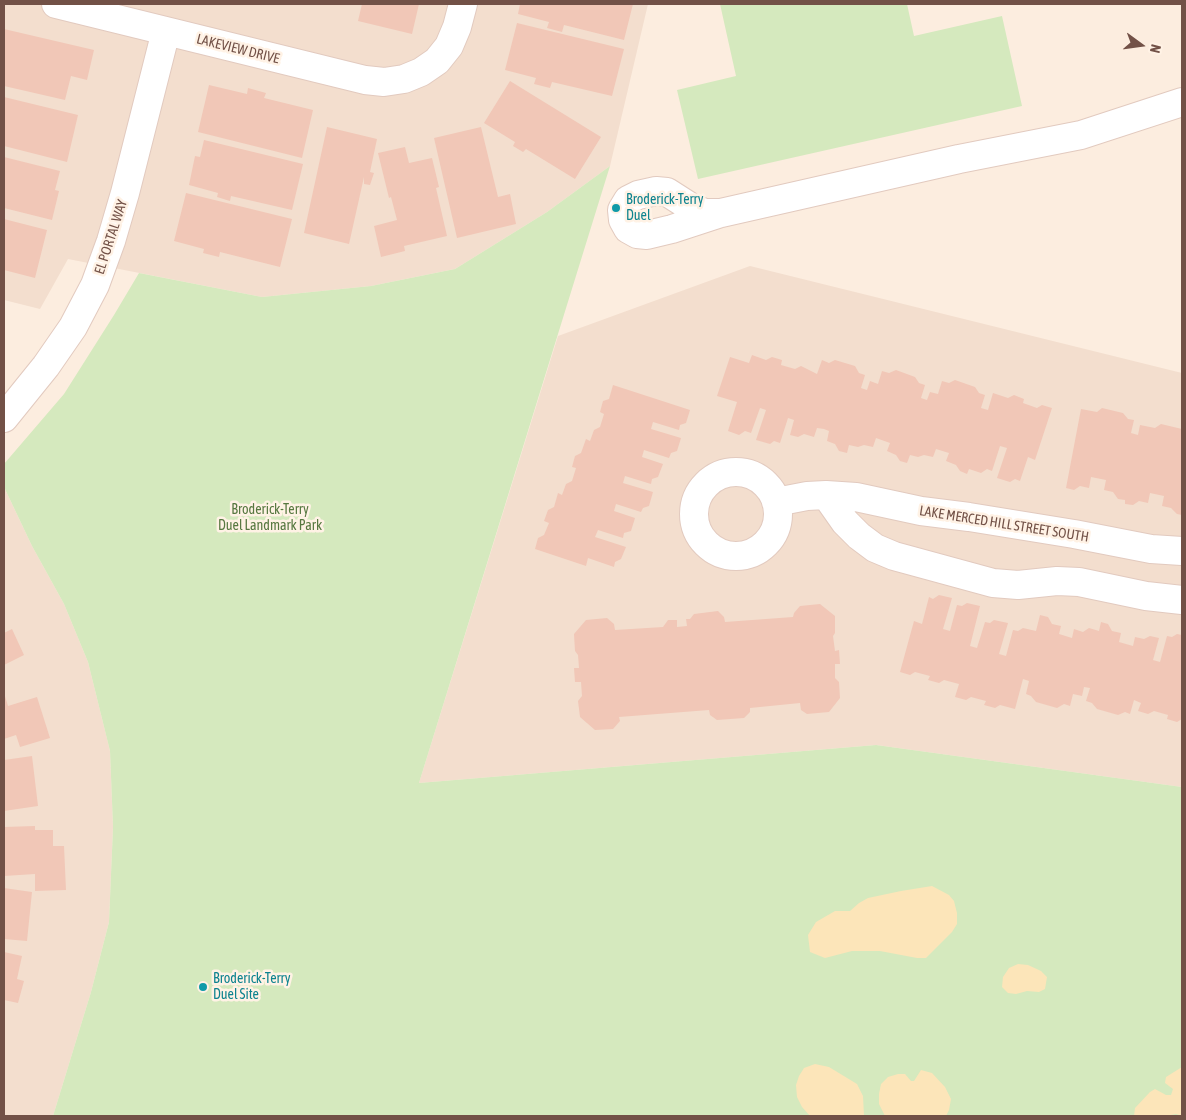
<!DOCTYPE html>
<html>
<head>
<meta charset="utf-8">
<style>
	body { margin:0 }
	#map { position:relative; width:1186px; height:1120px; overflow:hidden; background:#fceddf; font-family:"Asap Condensed",sans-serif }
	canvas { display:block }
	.frame { position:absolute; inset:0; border:5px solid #725147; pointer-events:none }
	.north { position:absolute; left:1116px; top:20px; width:50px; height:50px; -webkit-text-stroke:4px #fff2e5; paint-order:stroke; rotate:104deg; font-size:14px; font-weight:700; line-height:20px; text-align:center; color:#725147 }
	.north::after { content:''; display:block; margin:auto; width:18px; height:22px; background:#725147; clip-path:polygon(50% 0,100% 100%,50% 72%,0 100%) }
</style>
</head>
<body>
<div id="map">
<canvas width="1186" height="1120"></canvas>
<div class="frame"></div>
<div class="north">N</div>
</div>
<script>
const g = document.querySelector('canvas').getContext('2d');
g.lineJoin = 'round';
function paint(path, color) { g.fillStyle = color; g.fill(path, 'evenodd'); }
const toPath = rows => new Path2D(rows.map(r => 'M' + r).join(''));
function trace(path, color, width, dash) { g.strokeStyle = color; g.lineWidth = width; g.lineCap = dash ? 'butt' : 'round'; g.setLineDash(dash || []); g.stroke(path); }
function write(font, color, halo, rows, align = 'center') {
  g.font = font + ' "Asap Condensed",sans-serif'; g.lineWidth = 5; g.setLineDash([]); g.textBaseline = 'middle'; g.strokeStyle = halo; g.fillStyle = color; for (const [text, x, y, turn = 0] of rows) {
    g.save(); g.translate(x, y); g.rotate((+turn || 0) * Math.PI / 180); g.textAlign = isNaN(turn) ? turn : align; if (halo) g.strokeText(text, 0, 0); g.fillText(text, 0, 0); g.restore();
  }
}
paint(toPath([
	[4,4,648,4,610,166,547,212,455,269,371,286,262,297,68,259,40,309,4,300],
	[750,266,1182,373,1182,787,876,745,419,783,558,336],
	[4,487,32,546,64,604,88,662,110,751,113,827,109,922,91,992,53,1116,4,1116]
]), '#f3dece');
paint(toPath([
	[720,4,907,4,914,36,1002,16,1022,106,698,179,677,90,736,76],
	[610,166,419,783,876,745,1182,787,1182,1116,53,1116,91,992,109,922,113,827,110,751,88,662,64,604,32,546,4,487,4,464,64,394,114,315,139,273,262,297,371,286,455,269,547,212]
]), '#d5e9be');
paint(toPath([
	[932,886,949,895,954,901,957,913,957,924,952,932,926,958,917,958,880,951,852,951,825,958,810,952,808,935,816,922,835,911,850,911,859,903,868,898,901,891],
	[1018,964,1028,965,1041,971,1047,977,1045,989,1039,992,1027,991,1016,994,1008,993,1002,987,1003,977,1009,968],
	[815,1064,829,1067,857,1084,863,1096,864,1116,810,1116,802,1107,797,1097,796,1085,799,1076,804,1068],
	[1182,1067,1182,1116,1176,1114,1165,1116,1134,1116,1135,1108,1150,1092,1155,1089,1166,1095,1171,1095,1173,1089,1165,1083,1166,1077],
	[921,1070,932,1073,945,1087,951,1099,949,1110,946,1116,885,1116,879,1104,879,1094,881,1084,888,1077,898,1074,905,1074,911,1081,914,1081]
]), '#fce5b9');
paint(toPath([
	[362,4,419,4,412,34,358,21],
	[520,4,633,4,624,40,564,25,562,32,547,28,549,22,518,14],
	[517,23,624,49,612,96,552,82,550,88,534,84,536,78,505,70],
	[4,29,94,50,87,80,71,76,65,100,4,86],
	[510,81,601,137,575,179,526,149,523,152,513,146,515,142,484,123],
	[209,85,247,94,248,88,266,93,264,98,313,110,302,158,198,132],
	[4,97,78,115,67,162,4,146],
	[327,127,377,139,370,172,374,173,370,185,364,184,364,177,349,244,304,233],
	[481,127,498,197,510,194,516,224,457,238,434,138],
	[204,140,303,164,292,210,231,196,230,201,217,197,218,193,189,185,195,156,200,157],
	[405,147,409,163,432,158,439,187,436,188,447,236,404,246,405,251,381,257,374,226,397,220,391,197,389,198,378,153],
	[4,157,60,171,55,190,59,191,52,220,4,208],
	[186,193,292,219,280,267,220,252,219,257,203,253,204,249,174,241],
	[4,219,47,230,35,278,4,270],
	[752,355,766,360,772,357,782,360,781,365,795,369,801,366,817,374,822,360,829,363,835,360,855,366,859,373,865,375,861,388,867,390,870,381,878,384,882,371,889,373,896,370,915,377,919,383,925,385,921,398,927,400,930,392,938,394,942,381,949,383,955,380,975,387,979,393,985,395,981,408,988,410,993,393,1008,398,1014,395,1024,399,1023,403,1037,408,1042,405,1052,408,1035,460,1028,457,1020,481,1015,479,1010,482,997,478,1007,448,1000,446,992,471,987,469,981,473,969,469,967,474,960,471,956,465,946,461,949,453,936,449,933,457,924,455,918,457,910,455,907,463,900,461,896,455,887,451,890,443,876,438,873,447,864,445,858,447,849,445,847,453,839,451,835,444,827,441,829,431,824,429,817,428,814,437,804,434,798,437,790,435,794,420,788,418,780,443,774,441,770,444,756,440,766,410,760,408,751,433,745,431,739,435,728,431,737,402,717,396,730,357,749,363],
	[613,385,690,410,686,423,680,425,679,430,653,422,651,429,681,438,677,451,671,453,669,458,644,450,642,457,663,464,658,477,652,479,651,484,625,476,623,483,653,492,649,506,643,508,641,512,616,504,614,511,635,518,631,531,624,533,623,538,598,530,595,537,626,547,621,559,615,562,614,567,588,558,586,566,535,549,538,538,544,535,549,523,544,521,548,510,554,507,558,493,562,495,566,484,572,481,576,468,572,467,575,456,581,453,586,439,590,441,594,430,600,427,604,414,600,412,603,401,609,399],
	[1102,408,1123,413,1128,419,1134,420,1131,433,1138,435,1140,425,1155,428,1161,424,1182,429,1182,515,1177,514,1171,508,1162,506,1164,496,1150,493,1148,503,1139,501,1133,505,1125,504,1125,500,1118,499,1113,492,1104,490,1106,480,1091,477,1089,488,1080,486,1074,490,1066,488,1081,409,1097,412],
	[939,595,952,598,943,629,950,631,957,605,962,606,967,603,980,606,970,646,977,648,985,622,990,623,994,620,1008,623,999,654,1006,656,1013,630,1018,631,1023,628,1036,631,1040,615,1048,617,1052,624,1061,626,1059,634,1072,638,1074,629,1083,632,1089,628,1099,631,1101,622,1108,624,1112,631,1121,633,1119,642,1133,646,1135,637,1144,639,1150,636,1159,638,1153,660,1160,662,1167,636,1172,637,1177,634,1182,635,1182,719,1177,722,1167,719,1168,715,1154,711,1148,714,1138,711,1141,703,1134,700,1130,714,1125,712,1118,715,1097,709,1092,703,1086,701,1090,688,1084,687,1082,696,1073,694,1070,706,1064,704,1057,708,1036,702,1031,696,1026,694,1029,681,1023,679,1015,709,1000,705,995,708,984,705,986,701,971,697,966,700,955,697,959,684,944,680,939,683,928,680,930,676,915,672,910,675,900,672,914,621,922,624,929,597,933,599],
	[820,604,835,616,835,633,833,636,835,651,839,650,840,664,835,664,835,678,839,682,840,698,829,712,807,714,801,710,800,703,750,708,750,712,744,718,717,720,710,715,709,710,619,717,620,721,613,729,595,730,580,717,578,701,582,696,581,682,575,682,574,668,579,668,578,655,575,651,574,634,586,620,607,618,614,624,615,630,663,627,668,620,677,620,677,627,687,626,686,619,690,619,694,614,718,611,724,617,725,622,793,617,794,613,800,606],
	[12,629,24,655,4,665,4,633],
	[4,693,8,706,37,697,50,738,20,747,16,735,4,739],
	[32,756,38,806,4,811,4,760],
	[35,826,35,830,53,830,53,846,64,846,66,890,35,891,35,874,4,876,4,827],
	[4,888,32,892,27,941,4,939],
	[4,952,22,956,17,979,24,981,18,1003,4,1000]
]), '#f1c7b7');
const minor = toPath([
	[56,4,365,80,384,82,404,79,421,72,437,61,449,46,457,27,463,4],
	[721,213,672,229,647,235,637,234,628,229,623,220,622,210,628,200,638,195,656,191,667,192,692,208,705,213,721,213,959,159,1081,135,1182,102],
	[4,418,46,366,73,327,95,285,111,241,125,193,166,31],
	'694 514a42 42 0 1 1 84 0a42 42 0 1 1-84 0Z',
	[826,495,845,522,859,536,875,548,894,556,993,583,1018,585,1057,581,1079,582,1146,596,1182,600],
	[776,502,807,496,826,495,856,497,921,511,969,517,1074,534,1151,549,1182,551]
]);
trace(minor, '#e2cabf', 30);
trace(minor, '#fff', 28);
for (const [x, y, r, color] of [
	[616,208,5,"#0f9aa8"],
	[203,987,5,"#0f9aa8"]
]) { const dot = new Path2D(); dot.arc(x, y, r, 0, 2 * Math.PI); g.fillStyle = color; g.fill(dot); trace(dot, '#fff2e5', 2); }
write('14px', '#725147', '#fff2e5', [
	["LAKEVIEW DRIVE",238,49,14],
	["EL PORTAL WAY",111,237,-72],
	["LAKE MERCED HILL STREET SOUTH",1004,524,9]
]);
write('14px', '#0d838f', '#fff2e5', [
	["Broderick-Terry",626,200],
	["Duel",626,216],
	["Broderick-Terry",213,979],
	["Duel Site",213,995]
], 'left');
write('14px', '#577840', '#fff2e5', [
	["Broderick-Terry",270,510],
	["Duel Landmark Park",270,526]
]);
</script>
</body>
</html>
